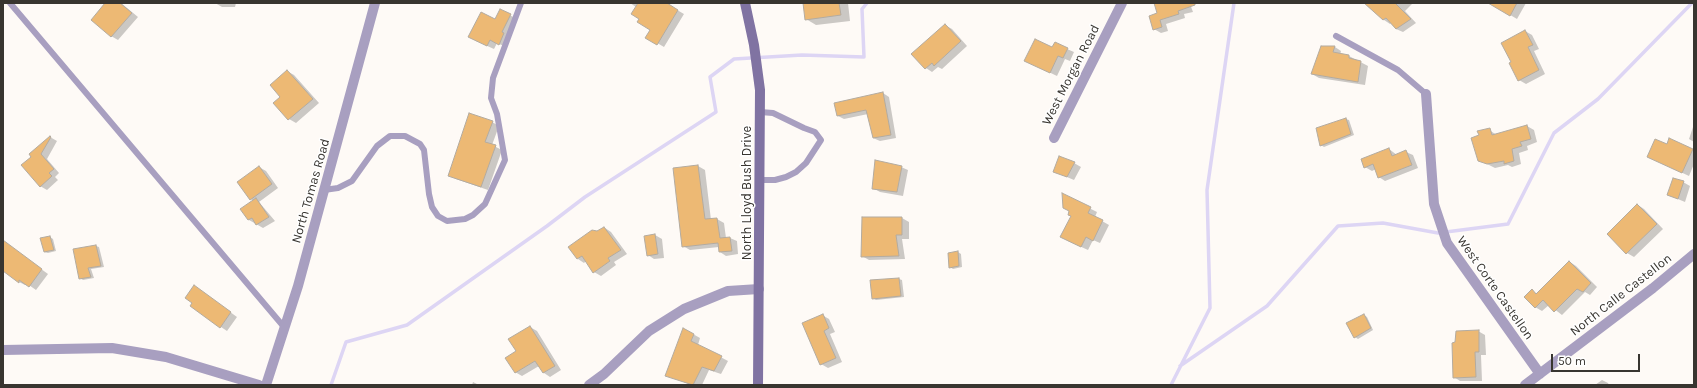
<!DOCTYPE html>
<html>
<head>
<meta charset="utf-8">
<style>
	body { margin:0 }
	#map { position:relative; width:1697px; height:388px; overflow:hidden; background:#fefaf6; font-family:Karla,sans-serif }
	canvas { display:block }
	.frame { position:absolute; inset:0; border:4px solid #383530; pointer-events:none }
	.scale { position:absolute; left:1551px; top:354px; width:89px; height:18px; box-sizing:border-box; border:2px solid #383530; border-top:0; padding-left:5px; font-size:12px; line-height:14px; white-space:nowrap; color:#383530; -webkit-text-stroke:3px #fff; paint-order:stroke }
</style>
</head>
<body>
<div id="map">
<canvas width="1697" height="388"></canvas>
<div class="frame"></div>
<div class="scale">50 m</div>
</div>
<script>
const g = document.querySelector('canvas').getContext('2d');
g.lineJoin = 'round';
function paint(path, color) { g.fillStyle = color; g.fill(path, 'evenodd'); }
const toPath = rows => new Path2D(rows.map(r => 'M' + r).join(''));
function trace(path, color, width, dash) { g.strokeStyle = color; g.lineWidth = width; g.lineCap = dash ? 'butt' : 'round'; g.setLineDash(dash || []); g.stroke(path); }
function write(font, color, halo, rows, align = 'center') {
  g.font = font + ' Karla,sans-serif'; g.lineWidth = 3; g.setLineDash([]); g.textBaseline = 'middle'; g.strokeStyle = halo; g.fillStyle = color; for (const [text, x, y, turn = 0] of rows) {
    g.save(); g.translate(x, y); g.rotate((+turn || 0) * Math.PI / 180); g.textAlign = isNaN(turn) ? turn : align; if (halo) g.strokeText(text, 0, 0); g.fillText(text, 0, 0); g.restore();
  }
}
paint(toPath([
	[106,3,121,3,138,17,118,40,111,36],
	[215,3,236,3,235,7,222,7],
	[630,3,665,3,684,14,664,47,647,37,652,29,640,19,636,7],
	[804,3,848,3,850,21,816,25,806,19],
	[1155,3,1193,3,1190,4,1193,12,1184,14,1185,18,1166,24,1168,31,1161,33,1154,29,1158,14],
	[1374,3,1413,3,1405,11,1416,23,1403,32,1396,29,1391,23,1390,24,1384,20,1370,7],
	[1490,3,1526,3,1517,19],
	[500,10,517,19,506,47,497,43,494,49,476,41,496,20],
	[945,25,952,29,967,46,942,69,938,67,932,72,926,68],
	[1525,31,1532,35,1539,49,1534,51,1545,74,1526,84,1519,80],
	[1322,47,1335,47,1341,51,1340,55,1349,56,1368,66,1365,85,1319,78,1312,74],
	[1053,48,1067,49,1074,52,1070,61,1065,59,1057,76,1032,64],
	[287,71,294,75,319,103,296,123,289,119,275,103,282,97],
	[883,93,889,97,896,138,880,141,873,138,868,114,844,119,838,116,836,104],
	[1346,119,1349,120,1354,135,1324,147,1321,145],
	[492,122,499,126,492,145,502,150,488,190,456,179,449,175],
	[1527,126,1534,130,1537,142,1527,146,1528,150,1519,153,1521,164,1512,167,1508,165,1495,168,1479,160,1489,130,1497,135],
	[1693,127,1694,127,1694,142,1689,139],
	[50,137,57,141,47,159,59,173,55,177,58,180,47,190,40,186,32,157],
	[1670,139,1694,150,1694,164,1689,176,1655,160,1667,145],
	[1389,149,1397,155,1406,152,1413,155,1418,168,1385,181,1379,177,1376,169,1372,171,1365,167],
	[1074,163,1081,167,1074,180,1055,172],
	[698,166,705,170,711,220,717,219,724,223,726,238,730,238,737,241,738,254,726,256,720,252,719,247,690,250,683,246],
	[259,167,266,171,278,188,259,202,275,221,263,228,249,220,242,210,253,201,251,199],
	[901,167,908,170,903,196,880,192,873,188],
	[1683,182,1690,186,1685,202,1668,195],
	[1063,195,1097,212,1095,217,1109,225,1100,243,1093,240,1088,250,1068,241,1072,216],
	[1638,205,1644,209,1663,229,1634,257,1627,253,1608,234],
	[863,218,902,218,909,222,909,239,902,239,905,259,869,260,862,256],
	[605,228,611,232,627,254,614,262,616,265,601,276,594,272,586,261,584,263,578,259,598,233],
	[655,235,662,239,664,258,654,259,648,255],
	[50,237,53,239,56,251,48,253,44,252],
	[4,242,48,274,36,290,26,283,25,285,19,282,3,270],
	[96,246,99,247,104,267,91,269,94,278,83,280,80,278],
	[958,252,961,254,962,267,953,269,950,267],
	[1570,262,1576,266,1597,287,1590,295,1585,292,1562,315,1549,305,1542,311,1535,307,1532,291,1538,294],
	[899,279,902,280,904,297,876,300,873,298,871,281],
	[201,291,237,317,227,331,221,327],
	[822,315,829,319,835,332,830,334,842,362,828,368,821,364],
	[1364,315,1367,317,1373,330,1358,339,1355,337],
	[530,327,537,331,561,370,550,377,544,373,539,366,522,376,515,372,518,352],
	[684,329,700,338,698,345,728,361,721,374,709,370,702,385,691,385,666,375],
	[1478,331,1485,335,1486,355,1481,355,1482,381,1460,381,1454,377],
	[1602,380,1608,383,1609,385,1595,385],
	[473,382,479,385,472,385]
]), '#0003');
trace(toPath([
	[1180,366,1267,306,1338,226,1383,223,1438,233,1508,224,1554,133,1598,99,1692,3],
	[331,385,346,342,407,325,547,226,585,197,716,112,710,77,734,59,802,55,864,57,862,9,867,3],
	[1171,385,1210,308,1207,190,1234,3]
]), '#ddd5f4', 3.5);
const building = toPath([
	[105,3,120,3,132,13,111,37,91,20,105,3],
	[638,3,667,3,678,10,657,45,645,38,650,30,637,22,639,19,631,14,638,3],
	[803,3,839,3,841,15,805,20,803,3],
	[1154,3,1195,3,1195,5,1178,11,1179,14,1160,20,1162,27,1153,30,1149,16,1157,13,1154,3],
	[1364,3,1395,3,1411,19,1396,29,1386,18,1383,20,1364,3],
	[1488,3,1517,3,1510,16,1488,3],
	[500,9,511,14,502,32,504,33,499,45,490,40,487,46,468,37,481,12,495,19,500,9],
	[945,24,961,41,934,66,932,63,925,69,911,54,945,24],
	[1525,30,1533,45,1528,47,1539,70,1518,81,1509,63,1511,62,1501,43,1525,30],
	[1035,39,1052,47,1055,42,1068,48,1063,58,1058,56,1050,73,1024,61,1035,39],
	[1321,46,1335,46,1333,52,1349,55,1349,58,1361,61,1358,82,1311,74,1321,46],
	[287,70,313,99,288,120,273,103,280,97,270,85,287,70],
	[883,92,891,135,873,138,866,110,837,116,834,103,883,92],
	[469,113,493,121,485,142,496,145,481,187,448,176,469,113],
	[1346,118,1351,134,1320,146,1316,128,1346,118],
	[1527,125,1531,139,1520,142,1522,146,1512,149,1514,161,1504,164,1504,161,1487,164,1478,161,1471,138,1479,135,1477,131,1490,128,1492,135,1527,125],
	[50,136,51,137,41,154,54,169,49,173,52,176,40,187,21,165,31,157,29,154,50,136],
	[1669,138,1693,149,1682,173,1647,157,1655,139,1667,144,1669,138],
	[1389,148,1392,156,1406,150,1412,165,1378,178,1373,164,1364,168,1361,159,1389,148],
	[1059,156,1075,162,1067,177,1053,172,1059,156],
	[875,160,902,166,897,192,872,189,875,160],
	[698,165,705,219,717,218,720,238,730,237,732,251,719,252,718,243,682,247,673,168,698,165],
	[259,166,272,184,250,200,237,182,259,166],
	[1673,178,1684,181,1678,199,1667,195,1673,178],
	[1062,193,1091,207,1088,213,1103,220,1093,241,1086,237,1081,247,1060,237,1071,216,1068,215,1069,211,1063,208,1062,193],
	[256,198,269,217,256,225,252,218,248,220,240,209,256,198],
	[1637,204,1657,224,1626,254,1607,234,1637,204],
	[862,217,902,217,902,235,896,235,899,256,861,257,862,217],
	[604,227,621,250,608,258,610,261,593,273,582,256,577,259,568,247,592,230,597,231,604,227],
	[655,234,658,254,647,256,644,236,655,234],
	[50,236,54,250,44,252,40,238,50,236],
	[3,240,42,269,29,287,19,280,19,283,3,271,3,240],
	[96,245,101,266,88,268,91,277,79,279,73,249,96,245],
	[958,251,959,266,949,268,948,253,958,251],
	[1569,261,1591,283,1583,292,1577,289,1554,312,1543,300,1535,308,1524,297,1532,289,1536,294,1569,261],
	[899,278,901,296,872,299,870,280,899,278],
	[194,285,231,312,220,328,190,306,192,303,185,298,194,285],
	[823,314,829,328,824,331,836,358,820,365,802,323,823,314],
	[1364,314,1371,328,1354,338,1346,323,1364,314],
	[530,326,555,366,543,373,535,361,515,373,505,358,516,351,508,339,530,326],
	[683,328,694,334,691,341,722,356,714,371,702,367,693,385,665,376,683,328],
	[1479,330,1479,352,1475,352,1476,377,1453,378,1452,343,1455,342,1456,331,1479,330]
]);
paint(building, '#edb974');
trace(building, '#b3aba0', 1);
trace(toPath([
	[10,3,284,327],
	[1336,36,1398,70,1426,94],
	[760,180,775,180,786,177,796,172,806,163,821,140,815,132,804,128,773,113,760,112],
	[324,190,338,188,352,181,377,146,390,136,405,136,420,144,424,150,429,194,432,207,438,216,447,221,465,219,473,215,485,204,505,160,497,114,491,98,493,78,521,3]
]), '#a89fc0', 6);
trace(toPath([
	[1426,94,1434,204,1447,243,1540,374],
	[1054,138,1122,3],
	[3,350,112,348,166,357,259,385],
	[266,385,298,286,375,3],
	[589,385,604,374,649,331,684,309,728,291,759,289],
	[1525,385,1653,288,1694,254]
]), '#a89fc0', 10);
trace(toPath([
	[745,3,754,45,760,90,758,385]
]), '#8073a2', 10);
write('13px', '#383530', '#fff', [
	["West Morgan Road",1071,75,-63],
	["North Tomas Road",311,191,-74],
	["North Lloyd Bush Drive",747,193,-90],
	["West Corte Castellon",1495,288,55],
	["North Calle Castellon",1621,295,-38]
]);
</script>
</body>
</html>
